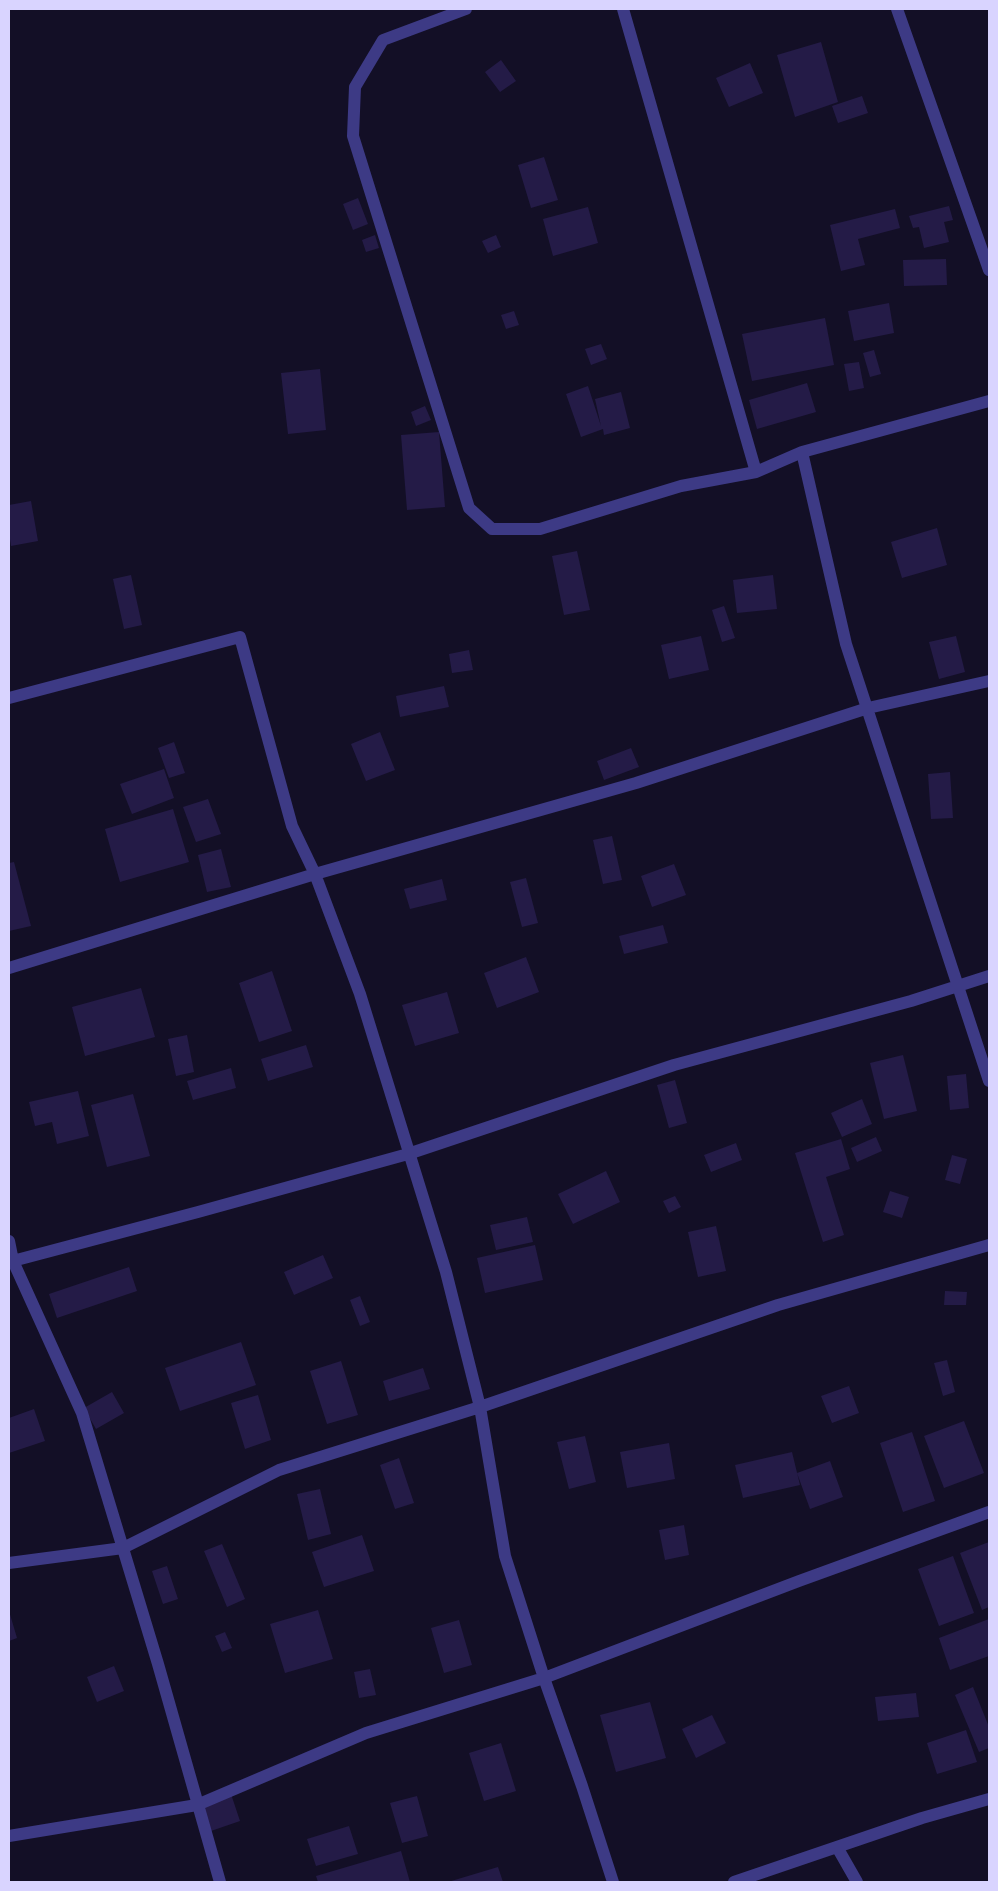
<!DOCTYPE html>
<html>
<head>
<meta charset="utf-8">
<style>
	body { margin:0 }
	#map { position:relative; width:998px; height:1891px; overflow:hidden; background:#130f26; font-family:"Noto Sans",sans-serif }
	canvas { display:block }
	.frame { position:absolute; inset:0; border:10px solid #d9d4ff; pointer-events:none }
</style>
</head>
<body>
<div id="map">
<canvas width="998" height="1891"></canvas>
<div class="frame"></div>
</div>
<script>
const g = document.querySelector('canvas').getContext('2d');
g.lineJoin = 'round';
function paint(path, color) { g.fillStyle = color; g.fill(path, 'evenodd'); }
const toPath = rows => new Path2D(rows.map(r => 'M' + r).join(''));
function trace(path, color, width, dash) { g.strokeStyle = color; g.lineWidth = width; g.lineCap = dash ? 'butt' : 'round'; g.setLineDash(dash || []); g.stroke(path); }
paint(toPath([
	[821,42,838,102,795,117,777,55],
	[501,60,516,81,500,92,485,72],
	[750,63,763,93,729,107,716,78],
	[862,96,868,113,838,123,832,106],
	[544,157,558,200,531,208,518,165],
	[358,198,368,224,353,230,343,204],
	[949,206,953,220,944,222,949,242,924,248,919,227,913,228,909,216],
	[588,207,598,243,553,256,543,219],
	[895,209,900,228,858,239,865,265,841,271,830,225],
	[375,235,379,248,366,252,362,240],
	[496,235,501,247,488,253,482,241],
	[946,259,947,285,904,286,903,260],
	[889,303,894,333,854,341,848,311],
	[514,311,519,325,506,329,501,315],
	[825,318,834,365,752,381,742,334],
	[601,344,607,359,591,365,585,349],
	[874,350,881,374,870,377,863,353],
	[859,362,864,388,849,391,844,364],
	[320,369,326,430,288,434,281,373],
	[807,383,816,412,757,429,749,400],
	[588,386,601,426,595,399,621,392,630,428,604,435,603,429,581,437,566,394],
	[425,406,431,420,416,426,411,412],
	[439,432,445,507,407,510,401,435],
	[31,501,38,541,11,546,9,533,9,505],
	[937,528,947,565,902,578,891,542],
	[577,551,590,610,564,615,552,556],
	[131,575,142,625,124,629,113,579],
	[773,575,777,609,737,613,733,580],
	[724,606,735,638,722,642,712,610],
	[701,636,709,670,669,679,661,645],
	[956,636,965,672,939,679,929,642],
	[469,650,473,670,452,673,449,654],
	[444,686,449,707,400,717,396,696],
	[380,732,395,770,366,781,351,744],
	[174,742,185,773,169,778,158,748],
	[631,748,639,767,604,780,597,761],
	[164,769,174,798,132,814,120,784],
	[950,772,953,818,931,819,928,774],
	[208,799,221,834,196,842,183,807],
	[173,809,189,862,120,882,105,829],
	[612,836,622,880,603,884,593,840],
	[221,849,231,887,207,892,198,855],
	[14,862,31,926,9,931,9,863],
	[674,864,686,895,652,907,641,876],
	[526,878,538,923,522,927,510,882],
	[442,879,447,900,410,909,404,889],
	[663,925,668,943,624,954,619,936],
	[526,957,539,992,497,1008,484,973],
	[272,971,292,1031,259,1042,239,983],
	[141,988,155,1037,85,1056,72,1007],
	[447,992,459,1033,415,1046,402,1005],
	[187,1035,194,1072,176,1076,168,1039],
	[306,1045,313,1067,268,1081,261,1059],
	[903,1055,917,1111,884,1119,870,1063],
	[231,1068,236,1088,193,1100,187,1081],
	[966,1074,969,1108,950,1110,947,1076],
	[675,1080,687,1123,669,1128,657,1085],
	[78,1091,89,1136,57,1144,52,1122,35,1126,29,1102],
	[133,1094,150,1156,107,1167,91,1105],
	[862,1099,872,1124,842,1137,831,1113],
	[876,1137,882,1151,857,1162,851,1148],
	[841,1139,850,1169,826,1177,844,1235,823,1242,795,1153],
	[736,1143,742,1160,711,1172,704,1155],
	[952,1155,967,1159,960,1184,945,1180],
	[606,1171,620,1202,573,1224,558,1194],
	[890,1191,909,1197,902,1218,883,1212],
	[675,1196,681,1207,669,1213,663,1201],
	[527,1217,533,1242,496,1250,490,1225],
	[716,1226,726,1271,698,1277,688,1232],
	[535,1245,543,1280,485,1293,477,1258],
	[323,1255,333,1278,294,1295,284,1272],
	[129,1267,137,1291,57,1318,49,1294],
	[945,1291,967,1292,966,1305,944,1305],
	[360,1296,370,1322,360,1326,350,1300],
	[241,1342,256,1385,180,1411,165,1368],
	[947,1360,955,1392,943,1396,934,1363],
	[341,1361,358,1415,327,1424,310,1371],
	[423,1368,430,1389,389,1401,383,1381],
	[849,1386,859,1413,832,1423,821,1396],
	[112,1392,124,1413,96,1429,84,1408],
	[258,1395,271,1440,245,1449,231,1403],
	[34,1409,45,1441,9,1453,9,1418],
	[964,1421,984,1473,944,1488,924,1436],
	[912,1432,935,1501,903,1512,880,1443],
	[585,1436,596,1482,569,1489,557,1442],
	[669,1443,675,1479,627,1488,620,1452],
	[792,1452,800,1485,743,1498,735,1465],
	[399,1458,414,1503,395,1509,380,1465],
	[830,1461,843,1497,810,1509,797,1473],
	[320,1489,331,1534,308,1540,297,1494],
	[684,1525,689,1555,665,1560,659,1530],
	[362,1535,374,1571,324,1587,312,1552],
	[989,1542,989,1607,982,1610,960,1553],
	[222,1544,245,1599,227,1607,204,1551],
	[953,1556,974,1613,939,1626,918,1569],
	[167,1566,178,1599,163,1604,152,1571],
	[318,1610,333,1659,285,1673,270,1624],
	[9,1611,17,1638,9,1641],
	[989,1619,989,1656,950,1670,939,1638],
	[459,1620,472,1665,444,1673,431,1628],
	[225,1632,232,1648,222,1652,215,1636],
	[114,1666,124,1691,97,1702,87,1677],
	[370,1669,376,1695,359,1698,354,1672],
	[973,1687,989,1727,989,1748,979,1752,955,1695],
	[916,1693,919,1717,878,1721,875,1697],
	[650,1702,666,1758,616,1772,600,1715],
	[712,1715,726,1743,696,1758,682,1729],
	[966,1730,977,1762,937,1774,927,1743],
	[501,1743,516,1791,484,1801,469,1753],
	[230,1791,240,1821,211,1831,201,1800],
	[417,1796,428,1836,402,1843,390,1803],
	[349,1826,358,1854,316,1866,307,1839],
	[401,1851,410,1882,318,1882,316,1876],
	[498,1867,503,1882,448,1882]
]), '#241b47');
trace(toPath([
	[466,9,383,40,355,87,353,136,469,508,492,529,540,529,681,486,756,472,802,452,989,401],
	[623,9,756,472],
	[897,9,989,270],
	[802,452,846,644,989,1081],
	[9,698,240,637,292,826,315,874,360,994,446,1272,480,1407,505,1556,544,1678,582,1786,613,1882],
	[9,968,315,874,636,783,868,708,989,681],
	[9,1241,13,1261,82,1413,158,1664,220,1882],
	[9,1262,198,1212,408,1154,674,1065,911,1001,989,976],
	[9,1563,123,1548,279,1470,480,1407,778,1305,989,1245],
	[9,1836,197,1805,366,1733,544,1678,799,1581,989,1512],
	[837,1847,857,1882],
	[734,1882,922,1818,989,1799]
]), '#3d3a85', 12);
</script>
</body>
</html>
